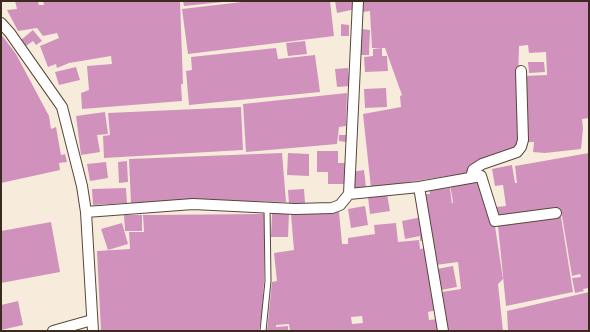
<!DOCTYPE html>
<html>
<head>
<meta charset="utf-8">
<style>
	body { margin:0 }
	#map { position:relative; width:590px; height:332px; overflow:hidden; background:#f7ecdb; font-family:"IM FELL Great Primer",serif }
	canvas { display:block }
	.frame { position:absolute; inset:0; border:2px solid #3b2a1e; pointer-events:none }
</style>
</head>
<body>
<div id="map">
<canvas width="590" height="332"></canvas>
<div class="frame"></div>
</div>
<script>
const g = document.querySelector('canvas').getContext('2d');
g.lineJoin = 'round';
function paint(path, color) { g.fillStyle = color; g.fill(path, 'evenodd'); }
const toPath = rows => new Path2D(rows.map(r => 'M' + r).join(''));
function trace(path, color, width, dash) { g.strokeStyle = color; g.lineWidth = width; g.lineCap = dash ? 'butt' : 'round'; g.setLineDash(dash || []); g.stroke(path); }
paint(toPath([
	[15,1,38,1,39,5,44,5,43,1,180,1,183,84,181,84,182,101,82,109,81,93,89,90,87,66,112,64,111,56,69,63,57,68,56,64,48,67,40,46,59,38,57,33,43,36,37,28,18,31,7,10,17,9],
	[183,1,223,1,223,2,184,6],
	[250,1,330,1,334,36,188,54,182,9],
	[335,1,354,1,356,9,337,13],
	[362,1,589,1,589,118,582,119,583,128,581,149,545,153,533,152,534,142,526,142,524,76,547,75,546,52,529,53,528,45,519,46,518,81,520,140,518,146,469,168,466,173,371,188,363,114,401,107,400,96,402,95,385,48,372,48,370,11,363,12],
	[341,24,349,25,349,36,341,36],
	[361,29,370,30,369,55,360,55],
	[33,30,42,41,36,45,33,41,26,46,21,40],
	[1,34,16,54,33,86,49,116,51,129,56,127,61,155,65,154,67,162,59,163,60,170,1,183],
	[305,41,307,54,288,56,286,43],
	[276,48,278,59,315,55,320,92,189,105,186,71,192,70,191,57],
	[382,48,382,56,387,56,388,71,365,72,364,57,373,56,373,49],
	[528,62,544,62,545,72,529,73],
	[76,67,80,80,59,85,55,72],
	[348,68,350,86,337,87,335,69],
	[386,88,387,107,365,108,364,89],
	[347,93,346,126,339,127,337,144,246,152,243,104],
	[241,107,243,150,104,158,103,136,110,135,108,113],
	[105,112,108,134,97,135,100,152,81,155,76,116],
	[339,135,347,135,346,142,339,141],
	[317,151,338,151,338,163,345,163,345,184,328,184,328,172,317,172],
	[282,153,286,202,196,200,131,204,129,159],
	[288,153,309,154,309,176,287,175],
	[589,153,589,288,583,289,584,291,575,293,572,278,581,277,580,274,572,276,561,210,498,219,496,207,506,206,503,185,495,186,492,169,512,165,515,183,517,183,515,166],
	[127,161,128,182,119,183,118,162],
	[106,162,108,178,90,181,87,164],
	[364,170,366,187,355,188,352,172],
	[479,180,495,226,503,279,498,284,503,331,448,331,442,292,461,289,458,262,436,265,425,194,430,194,429,190,450,188,452,204,453,202,450,184],
	[126,188,127,203,93,205,92,189],
	[304,189,305,203,289,204,288,190],
	[387,194,390,211,370,214,368,197],
	[365,206,368,225,351,228,348,209],
	[339,212,342,244,348,244,348,238,375,234,374,225,396,223,398,242,419,240,420,249,426,248,437,310,428,312,429,320,438,319,440,331,290,331,289,324,276,325,276,331,267,331,272,282,277,281,274,253,294,250,291,215],
	[362,316,363,323,352,324,351,317],
	[264,214,264,282,262,312,259,331,101,331,97,251,130,249,129,232,144,232,143,215],
	[272,214,289,214,288,237,271,237],
	[124,215,142,215,142,231,125,231],
	[422,217,426,240,420,241,420,236,405,239,402,221],
	[561,217,573,292,506,306,498,226],
	[51,222,60,272,1,283,1,231],
	[122,223,128,244,108,250,101,229],
	[453,266,457,287,441,290,437,269],
	[589,292,589,331,508,331,507,311],
	[18,301,23,325,1,330,1,305],
	[288,326,288,331,276,331,276,327]
]), '#d092bc');
const service = toPath([
	[263,331,268,281,267,208]
]);
const minor = toPath([
	[1,23,10,33,62,107,82,186,86,212,93,331],
	[471,177,473,170,482,164,517,152,521,147,523,140,521,71],
	[419,187,481,176,495,221,556,213],
	[349,194,419,187,443,331],
	[86,212,193,204,295,209,332,208,340,205,349,194,358,1],
	[53,331,92,320]
]);
trace(service, '#57473a', 7);
trace(minor, '#57473a', 12);
trace(service, '#fff', 5);
trace(minor, '#fff', 10);
</script>
</body>
</html>
